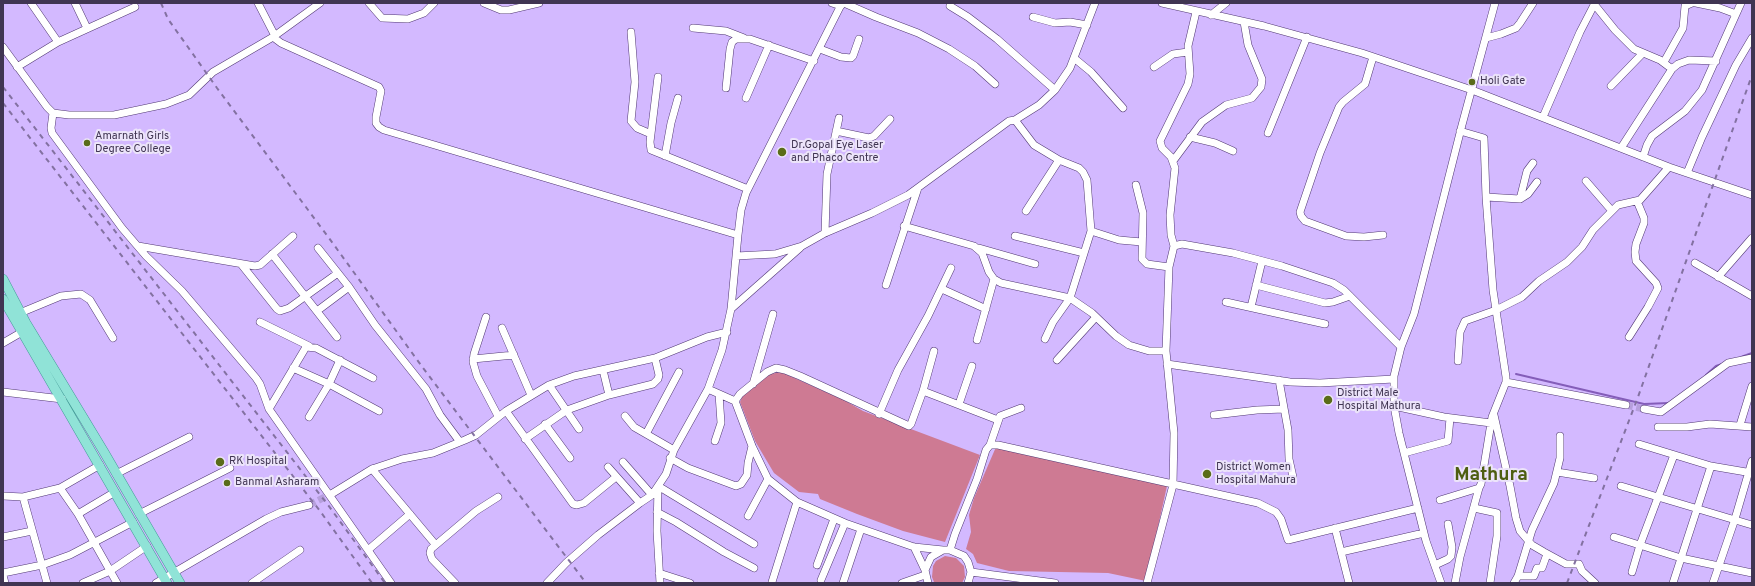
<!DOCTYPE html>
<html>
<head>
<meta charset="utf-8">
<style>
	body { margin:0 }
	#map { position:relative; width:1755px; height:586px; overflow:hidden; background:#d3b9ff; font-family:Overpass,sans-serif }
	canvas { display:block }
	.frame { position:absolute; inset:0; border:4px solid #403552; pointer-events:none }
</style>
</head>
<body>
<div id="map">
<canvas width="1755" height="586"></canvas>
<div class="frame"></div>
</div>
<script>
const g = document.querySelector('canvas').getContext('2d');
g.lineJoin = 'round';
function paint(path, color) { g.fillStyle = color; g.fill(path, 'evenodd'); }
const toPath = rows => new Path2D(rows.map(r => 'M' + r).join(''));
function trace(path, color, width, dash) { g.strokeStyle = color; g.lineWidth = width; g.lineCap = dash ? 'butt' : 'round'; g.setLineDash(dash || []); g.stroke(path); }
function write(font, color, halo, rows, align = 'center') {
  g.font = font + ' Overpass,sans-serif'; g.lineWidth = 4; g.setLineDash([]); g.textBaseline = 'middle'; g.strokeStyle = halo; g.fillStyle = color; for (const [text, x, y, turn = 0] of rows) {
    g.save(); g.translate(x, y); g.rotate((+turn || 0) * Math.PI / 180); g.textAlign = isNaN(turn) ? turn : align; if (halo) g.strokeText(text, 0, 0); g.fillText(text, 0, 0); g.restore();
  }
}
paint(toPath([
	[781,372,844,400,863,411,980,455,945,542,903,531,857,514,820,499,818,494,799,492,774,473,755,441,740,402,743,395,770,374],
	[996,447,1167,486,1146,581,1108,573,1009,571,977,563,973,554,966,549,971,532,969,515,974,498],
	[945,556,956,558,964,566,965,577,962,583,934,582,932,577,933,566,936,561]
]), '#ce7a93');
trace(toPath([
	[1741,357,1752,353],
	[1516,374,1644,404,1669,403],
	[1706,375,1716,366,1722,364]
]), '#845db9', 2);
trace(toPath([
	[1626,405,1644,409],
	[309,505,333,493]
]), '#b69fdc', 7, [7, 3.5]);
const minor = toPath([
	[31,3,58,42],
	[75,3,87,28],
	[258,3,275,36],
	[369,3,382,18,408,19,424,13,434,3],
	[484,3,501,10,509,10,539,3],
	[832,3,841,6],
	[844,3,876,17,918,33,949,49,975,66,995,84],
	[1162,3,1264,26,1362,53,1472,90,1669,167,1752,195],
	[1696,3,1720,8,1736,14],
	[1594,4,1615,30,1634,49,1660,60,1672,69],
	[950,6,968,17,997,39,1055,90],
	[1211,15,1226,3],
	[1033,17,1055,23,1070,22,1087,25],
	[693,28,726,31,744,38],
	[631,32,635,82,631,121,637,128,651,134],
	[273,37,281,43,379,87,381,91,376,117,376,123,379,127,384,130,738,235],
	[1486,38,1501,34,1516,28,1520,23,1533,3],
	[3,47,47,107,53,113,69,115,114,115,166,104,189,95,213,72,273,37,320,3],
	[820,49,841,57,851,58,853,56,859,39],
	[1373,57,1365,84,1343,102,1339,107,1320,153,1300,212,1301,216,1305,221,1346,236,1364,237,1383,235],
	[1074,58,1091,72,1123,108],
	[1664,62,1683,28,1685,6,1692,3],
	[17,67,58,42,135,7],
	[1154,67,1173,54,1188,52],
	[658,77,650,142,651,150,748,189],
	[1611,86,1642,54],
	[726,88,730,49,732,42,736,39,750,39,814,61],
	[746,98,769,45],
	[53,113,51,128,52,133,122,228,146,256,182,291,256,378,260,384,269,409,391,583],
	[1543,117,1580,32,1595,3],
	[1015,120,1034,145,1059,160,1079,168,1083,172,1087,180,1091,231,1070,298,1053,322,1045,339],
	[836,131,869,138,874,136,890,119],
	[1268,133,1307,37],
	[1190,137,1215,143,1233,151],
	[1621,148,1672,69,1678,64,1689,60,1716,61],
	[665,156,671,123,678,98],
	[1643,157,1647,145,1652,136,1685,111,1702,90,1741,3],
	[1173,161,1202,122,1226,105,1252,98,1261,87,1262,79,1248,45,1244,22],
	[1687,173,1702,137,1736,65,1752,38],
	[1586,181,1612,211],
	[1136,185,1143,213,1142,259,1147,264,1169,267],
	[1486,197,1520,199,1528,194,1537,182],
	[1520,199,1527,171,1533,163],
	[1026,211,1059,160],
	[904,226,974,246,982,253,989,272,994,279,1001,283,1070,298,1092,313,1116,336,1129,345,1149,351,1166,351],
	[1091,231,1119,240,1142,242],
	[825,233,827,174,839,118],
	[1015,236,1084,253],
	[138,246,255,266,260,265,293,236],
	[1174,246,1171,235,1170,215,1175,168,1171,157,1162,148,1160,141,1188,84,1190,74,1188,46,1196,12],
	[318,248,349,287,375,325,426,389,440,415,460,442],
	[979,248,1035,264],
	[272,254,337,337],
	[736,256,775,254,802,246,825,233,872,213,908,195,1009,121,1015,120,1039,105,1055,90,1070,68,1095,3],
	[1695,263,1752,296],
	[241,264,277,309,280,311,289,308,338,273],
	[1718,277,1752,238],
	[886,285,918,188],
	[1256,285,1325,303,1333,302,1350,296],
	[942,289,986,309],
	[1226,302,1325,324],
	[1251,307,1262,261],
	[731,309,800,248],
	[317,311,349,287],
	[20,313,61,296,81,294,90,300,113,338],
	[486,317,474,354,473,362,477,376,498,416],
	[260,322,309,346],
	[502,328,531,395],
	[1629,337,1648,307,1658,288,1656,283,1636,261,1635,252,1636,244,1644,223,1644,218,1637,201],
	[977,340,994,279],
	[3,343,22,332],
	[473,359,514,355],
	[1057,360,1096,317],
	[1458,361,1460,332,1465,321,1496,310,1522,297,1539,281,1567,262,1582,247,1593,230,1618,205,1640,200,1669,167],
	[1167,364,1290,382,1320,383,1394,379],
	[293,368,329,384,379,411],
	[603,370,609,395],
	[1279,380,1288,430,1289,459,1293,477],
	[1506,382,1626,405],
	[753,384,773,314],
	[549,385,579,429],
	[708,389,735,401,752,446,768,479,797,502,845,523,914,547,943,550],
	[923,391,998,420],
	[3,392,62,399],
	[735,401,740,394,767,372,776,368,785,370,800,376,909,426,911,424,923,391,934,351],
	[959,404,972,366],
	[1394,406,1444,417,1491,423],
	[269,409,306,347,316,348,373,378],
	[1644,409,1661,412,1728,363,1752,358],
	[506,411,573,504,577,505,584,503,616,477],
	[879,414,898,370,928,316,951,268],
	[1214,415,1257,410,1284,409],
	[1494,415,1510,486,1516,518,1520,531,1532,545,1544,552,1566,564,1579,564,1582,571,1595,583],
	[625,416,634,427,674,450],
	[309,417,329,384,340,360],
	[545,424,570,458],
	[1740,425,1752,386],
	[1658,427,1687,427,1710,424,1752,427],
	[646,434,679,372],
	[525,439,567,410,609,395,653,384,658,379,659,375,655,358],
	[715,441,721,423,719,394],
	[1639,444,1711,466,1752,473],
	[990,445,1000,416,1021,408],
	[1404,453,1448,441,1450,418],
	[670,458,688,468,736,486,741,484,747,475,748,463,752,446],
	[623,462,652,495],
	[608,467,640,503],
	[372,469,435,544],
	[1557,472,1594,478],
	[116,474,189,437],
	[1621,486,1752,525],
	[60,488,100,465],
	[333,493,372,469,402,459,433,453,465,440,476,435,506,411,549,385,574,376,655,358,707,337,727,332],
	[3,496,23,497,60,488,78,514,117,583],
	[23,497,47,583],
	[1440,500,1479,488],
	[1474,508,1497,513,1497,536,1490,583],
	[657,512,676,522,724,552,754,568],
	[78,514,115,492],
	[139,514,230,468],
	[748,516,768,479],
	[1335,528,1349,583],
	[3,537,32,531],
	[1614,537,1681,558,1752,573],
	[914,547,925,570],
	[368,550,410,514],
	[950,550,955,534,977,479,986,450,990,445,998,445,1258,503,1276,512,1281,519,1288,540,1418,508],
	[1341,552,1424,533],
	[817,565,834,519],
	[1435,565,1448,559,1451,556,1452,547,1448,524],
	[971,572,1055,583],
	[1632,572,1640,545,1674,455],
	[3,573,42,565,70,555,133,522],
	[659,573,690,583],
	[3,575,5,583],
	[1518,576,1534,576,1537,568,1542,568,1547,554],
	[821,580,845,523],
	[772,582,797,502],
	[83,583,110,571,147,546],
	[156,583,266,519,281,512,309,505],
	[252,583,300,550],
	[455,583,432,559,430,553,431,549,476,511,498,497],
	[547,583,566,563,598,535,640,503,652,495,658,486,754,544],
	[660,583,657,531,658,486,666,474,674,450,708,389,722,350,731,309,738,235,741,210,746,193,842,3],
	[843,583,861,529],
	[902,583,925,575],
	[928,583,925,570,931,557,943,550,950,550,964,556,968,562,971,572,968,583],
	[1147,583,1173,485,1174,433,1166,351,1169,267,1174,246,1182,244,1233,253,1282,266,1333,283,1344,290,1401,347],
	[1441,583,1426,541,1399,433,1394,406,1394,376,1401,347,1414,314,1462,125,1495,3],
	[1455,583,1460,557,1479,488,1481,484,1492,417,1506,382,1506,377,1493,290,1486,197,1484,138,1460,131],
	[1514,583,1518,576,1532,530,1554,483,1560,458,1560,436],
	[1673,583,1711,466],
	[1713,583,1735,519,1752,461]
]);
const major = toPath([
	[3,279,26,323,104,452,180,583],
	[3,299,167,583]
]);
trace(minor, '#523974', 8);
trace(major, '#449a97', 10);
trace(minor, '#fff', 7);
trace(major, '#90e3d7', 9);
trace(toPath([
	[161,3,168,19,217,88,329,238,423,368,586,583],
	[3,87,328,505,385,583],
	[3,103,320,511,372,583],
	[1567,583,1638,397,1752,75]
]), '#8371a1', 2, [5, 5]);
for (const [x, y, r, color] of [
	[1472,82,4,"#5a6c19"],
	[87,143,4,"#5a6c19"],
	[782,152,5,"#5a6c19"],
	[1328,400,5,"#5a6c19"],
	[220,462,5,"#5a6c19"],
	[1207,474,5,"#5a6c19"],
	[227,483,4,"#5a6c19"]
]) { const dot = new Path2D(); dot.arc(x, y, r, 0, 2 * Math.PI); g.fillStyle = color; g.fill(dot); trace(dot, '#ece4fa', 1.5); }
write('11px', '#403552', '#ece4fa', [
	["Holi Gate",1480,82],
	["Amarnath Girls",95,137],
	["Degree College",95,150],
	["Dr.Gopal Eye Laser",791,146],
	["and Phaco Centre",791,159],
	["District Male",1337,394],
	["Hospital Mathura",1337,407],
	["RK Hospital",229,462],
	["District Women",1216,468],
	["Hospital Mahura",1216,481],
	["Banmal Asharam",235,483]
], 'left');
write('bold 19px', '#4e5e11', '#ece4fa', [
	["Mathura",1491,476]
]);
</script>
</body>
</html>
